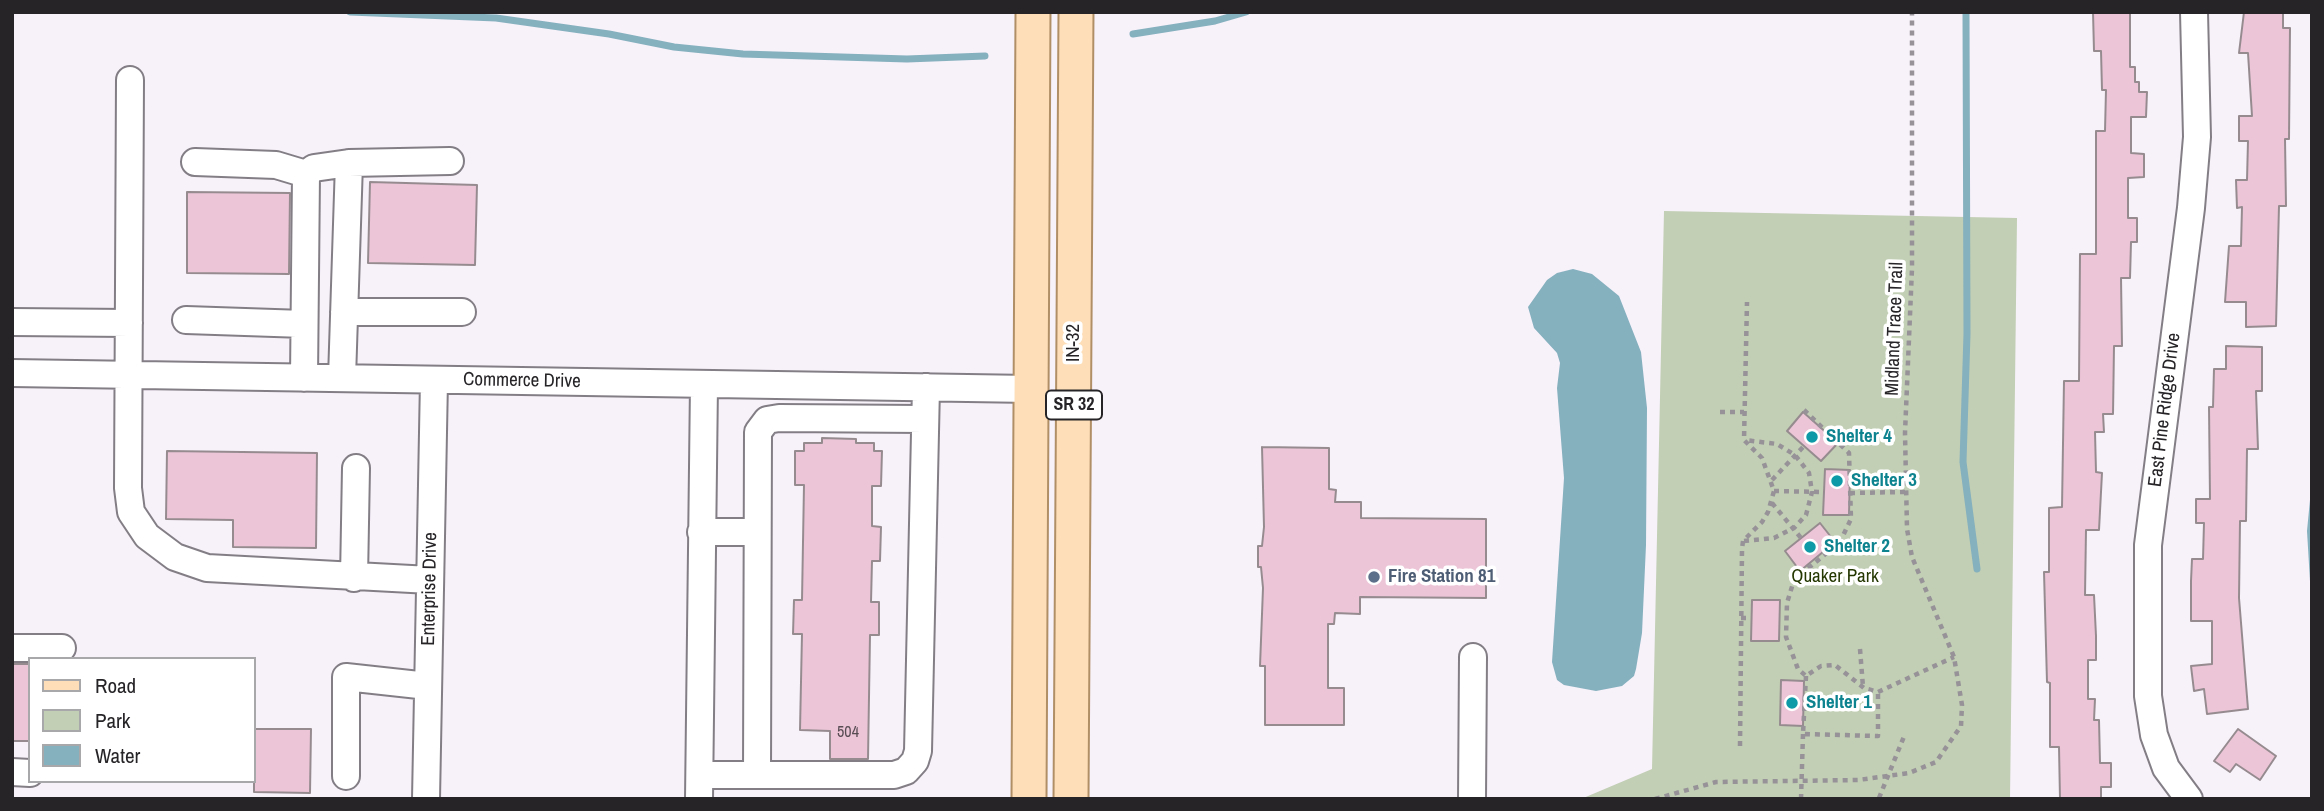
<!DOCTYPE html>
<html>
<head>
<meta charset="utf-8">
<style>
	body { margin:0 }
	#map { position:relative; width:2324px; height:811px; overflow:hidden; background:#f7f1fa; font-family:"Archivo Narrow",sans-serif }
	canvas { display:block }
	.frame { position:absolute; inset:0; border:14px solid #262427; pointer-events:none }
	.legend { position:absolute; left:28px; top:657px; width:228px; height:126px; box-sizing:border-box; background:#fff; border:2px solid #a8a7a9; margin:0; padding:9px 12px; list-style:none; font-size:21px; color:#262427 }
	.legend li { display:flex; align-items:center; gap:14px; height:35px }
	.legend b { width:35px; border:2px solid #a8a7a9 }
</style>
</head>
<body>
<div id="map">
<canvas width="2324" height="811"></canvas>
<div class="frame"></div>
<ul class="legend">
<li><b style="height:9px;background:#fddeb8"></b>Road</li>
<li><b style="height:19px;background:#c2cfb4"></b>Park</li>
<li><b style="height:19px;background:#85b0be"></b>Water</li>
</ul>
</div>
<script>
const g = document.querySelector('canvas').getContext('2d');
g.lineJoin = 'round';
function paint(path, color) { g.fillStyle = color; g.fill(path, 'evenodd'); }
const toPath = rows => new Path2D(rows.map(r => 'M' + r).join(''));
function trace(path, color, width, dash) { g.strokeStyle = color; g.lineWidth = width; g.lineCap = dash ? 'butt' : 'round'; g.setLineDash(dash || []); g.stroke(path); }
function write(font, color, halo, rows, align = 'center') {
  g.font = font + ' "Archivo Narrow",sans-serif'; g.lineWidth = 7; g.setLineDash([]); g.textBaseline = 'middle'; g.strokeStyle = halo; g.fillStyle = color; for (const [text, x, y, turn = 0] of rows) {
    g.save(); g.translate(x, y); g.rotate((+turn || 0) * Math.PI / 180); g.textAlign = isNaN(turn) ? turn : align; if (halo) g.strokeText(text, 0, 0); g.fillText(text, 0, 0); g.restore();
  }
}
paint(toPath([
	[1664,211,2017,218,2010,799,1581,799,1652,769]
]), '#c2cfb4');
paint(toPath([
	[1573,269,1592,274,1619,296,1641,352,1647,408,1646,545,1642,633,1636,669,1634,676,1622,686,1596,691,1564,685,1557,680,1552,662,1564,478,1557,388,1560,363,1557,353,1534,328,1528,307,1547,280,1557,273],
	[2312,479,2312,615,2307,531]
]), '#85b0be');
trace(toPath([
	[350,12,496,18,609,34,674,47,743,54,907,59,985,56],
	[1966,12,1967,334,1963,462,1977,569],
	[1133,34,1215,21,1246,12]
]), '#85b0be', 7);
const building = toPath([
	[2093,12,2130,12,2130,67,2135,67,2135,82,2139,82,2139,92,2147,92,2146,117,2131,117,2131,153,2144,154,2144,177,2128,178,2128,218,2137,218,2137,242,2131,242,2130,278,2121,278,2122,346,2114,346,2113,414,2103,414,2104,432,2095,432,2096,472,2102,473,2099,530,2086,530,2085,595,2094,595,2096,636,2096,660,2088,660,2088,699,2095,699,2094,720,2099,720,2100,763,2111,763,2111,787,2101,787,2101,799,2060,799,2059,747,2050,747,2050,683,2047,682,2044,572,2049,572,2049,508,2062,507,2064,381,2079,381,2080,254,2096,254,2096,131,2105,131,2106,90,2102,90,2101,51,2094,51,2093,12],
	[2244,12,2283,12,2283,28,2290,28,2289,139,2285,139,2286,206,2279,206,2276,326,2246,327,2246,302,2225,302,2229,246,2241,246,2242,207,2237,208,2236,180,2247,180,2248,141,2239,141,2239,116,2252,116,2248,53,2239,53,2244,12],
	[370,182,477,185,475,265,368,263,370,182],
	[187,192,290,193,289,274,187,273,187,192],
	[2226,346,2262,347,2262,391,2256,391,2258,449,2247,449,2246,521,2240,521,2239,598,2248,709,2207,714,2204,689,2194,691,2191,666,2212,664,2212,621,2191,621,2191,581,2192,559,2203,559,2204,523,2196,523,2196,499,2210,499,2209,407,2213,407,2214,369,2226,369,2226,346],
	[1803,412,1838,443,1821,461,1787,431,1803,412],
	[822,438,856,439,856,443,874,443,874,451,882,451,881,486,872,486,872,526,881,527,880,561,872,561,871,602,879,602,879,635,870,635,868,759,830,759,830,731,800,730,802,634,793,634,794,600,802,600,804,485,795,485,795,451,804,451,804,443,822,443,822,438],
	[1262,447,1329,448,1329,489,1336,490,1335,502,1361,502,1361,518,1486,519,1486,598,1360,597,1360,614,1335,613,1334,624,1328,624,1328,688,1344,688,1344,725,1265,725,1265,666,1260,666,1263,588,1261,567,1258,567,1258,546,1262,546,1264,527,1262,447],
	[167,451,317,453,316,548,233,547,233,520,166,519,167,451],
	[1825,469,1850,470,1849,515,1823,515,1825,469],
	[1820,523,1835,542,1800,571,1785,551,1820,523],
	[1752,600,1780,600,1779,641,1751,641,1752,600],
	[12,664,30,664,30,741,12,741,12,664],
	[1781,680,1804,681,1803,726,1780,725,1781,680],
	[254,729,311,729,310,793,254,792,254,729],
	[2238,729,2276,756,2260,780,2236,764,2230,772,2214,761,2238,729]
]);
paint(building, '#ecc5d7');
trace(building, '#968c90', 2);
const minor = toPath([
	[130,80,128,488,131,512,147,536,175,557,207,568,430,580],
	[195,162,276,165,306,174],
	[344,312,462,312],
	[186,320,304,324],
	[12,322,129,323],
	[12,373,1031,389],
	[304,378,306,174,314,168,349,163],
	[342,378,349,163,450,161],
	[701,532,757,532],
	[354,578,356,468],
	[12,648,62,648],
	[12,772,30,773],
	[757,774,758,432,767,420,779,418,924,419],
	[700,775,894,775,906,771,915,761,918,751,926,387],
	[346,776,346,677,428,686],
	[426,799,434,380],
	[699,799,704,384],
	[1472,799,1473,657],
	[2189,799,2166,768,2154,735,2148,696,2148,545,2191,208,2197,137,2194,12]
]);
const major = toPath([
	[1029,799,1033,12],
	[1071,799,1076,12]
]);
trace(minor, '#837e86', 30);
trace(major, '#b18f66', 37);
trace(toPath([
	[1804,410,1849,453,1851,519,1840,542,1794,580,1787,603,1786,637,1798,669,1806,676,1821,666,1835,665,1864,688,1878,692,1954,657],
	[1720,412,1744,412],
	[1772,480,1804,446],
	[1774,491,1824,492],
	[1850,493,1905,492],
	[1772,503,1801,538],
	[1744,541,1774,538,1794,528,1806,515,1812,492,1809,473,1795,455,1777,444,1745,440],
	[1741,618,1751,618],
	[1860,649,1863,687],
	[1806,676,1803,734,1878,736,1878,692],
	[1740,746,1742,549,1743,541,1762,522,1768,512,1774,491,1762,458,1744,440,1747,302],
	[1879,798,1905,734],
	[1655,799,1716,782,1858,780,1909,773,1936,762,1961,726,1962,705,1954,657,1912,557,1907,529,1905,433,1912,268,1912,12],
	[1801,799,1803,734]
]), '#969298', 4.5, [5, 5]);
trace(minor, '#fff', 26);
trace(major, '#fddeb8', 33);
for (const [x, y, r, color] of [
	[1812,437,7,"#0f9aa8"],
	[1837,481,7,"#0f9aa8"],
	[1810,547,7,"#0f9aa8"],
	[1374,577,7,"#5c6f8a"],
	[1792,703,7,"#0f9aa8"]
]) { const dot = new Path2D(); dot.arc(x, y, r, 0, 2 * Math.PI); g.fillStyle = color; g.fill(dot); trace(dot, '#fff', 2.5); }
write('16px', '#584c53', null, [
	["504",848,733]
]);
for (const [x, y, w] of [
	[1074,405,56]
]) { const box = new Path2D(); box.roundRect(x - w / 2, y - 14.5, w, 29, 5); g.fillStyle = '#fff'; g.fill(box); trace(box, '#262427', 2); }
write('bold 18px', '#262427', null, [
	["SR 32",1074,405]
]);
write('19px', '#262427', '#fff', [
	["Midland Trace Trail",1895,329,-88],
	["IN-32",1074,343,-90],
	["Commerce Drive",522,381,1],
	["East Pine Ridge Drive",2165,410,-83],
	["Enterprise Drive",430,589,-89]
]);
write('bold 19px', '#0d838f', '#fff', [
	["Shelter 4",1826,437],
	["Shelter 3",1851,481],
	["Shelter 2",1824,547],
	["Shelter 1",1806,703]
], 'left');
write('bold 19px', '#4e5e75', '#fff', [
	["Fire Station 81",1388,577]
], 'left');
write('19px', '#253802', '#fff', [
	["Quaker Park",1835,577]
]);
</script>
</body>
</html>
